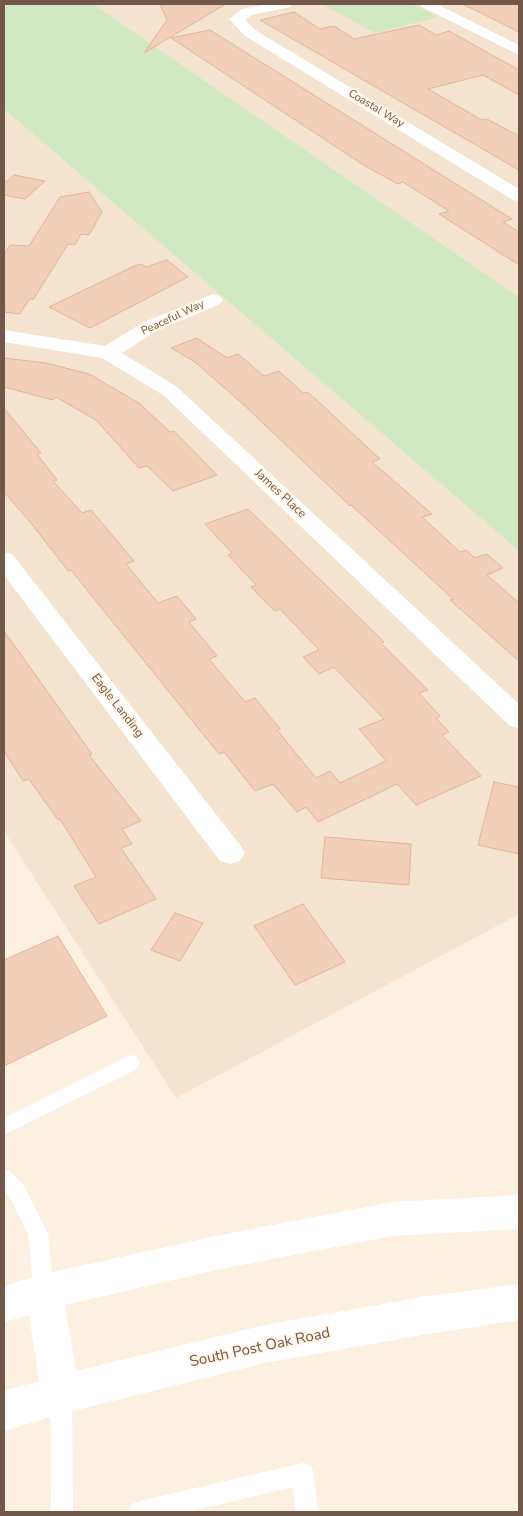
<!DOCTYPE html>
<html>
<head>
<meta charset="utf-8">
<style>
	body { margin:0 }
	#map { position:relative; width:523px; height:1516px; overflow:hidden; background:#fcf1e1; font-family:"Nunito Sans",sans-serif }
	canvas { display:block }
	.frame { position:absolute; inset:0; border:5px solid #725848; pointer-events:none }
</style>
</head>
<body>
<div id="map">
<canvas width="523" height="1516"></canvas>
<div class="frame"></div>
</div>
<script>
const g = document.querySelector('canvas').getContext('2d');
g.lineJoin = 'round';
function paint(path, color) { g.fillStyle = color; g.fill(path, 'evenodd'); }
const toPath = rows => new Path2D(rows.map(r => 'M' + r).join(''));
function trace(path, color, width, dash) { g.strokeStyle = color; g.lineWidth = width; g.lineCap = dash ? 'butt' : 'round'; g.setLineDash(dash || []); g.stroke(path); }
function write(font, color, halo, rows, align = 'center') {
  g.font = font + ' "Nunito Sans",sans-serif'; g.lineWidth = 4; g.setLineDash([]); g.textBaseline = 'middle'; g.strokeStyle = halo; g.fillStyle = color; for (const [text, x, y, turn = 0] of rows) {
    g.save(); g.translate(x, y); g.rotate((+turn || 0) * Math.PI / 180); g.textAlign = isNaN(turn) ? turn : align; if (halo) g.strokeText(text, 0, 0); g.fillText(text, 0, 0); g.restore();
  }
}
paint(toPath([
	[104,4,519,4,519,297,96,6],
	[4,109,519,551,519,914,176,1098,4,831]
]), '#f3e3cf');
paint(toPath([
	[4,4,104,4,96,6,519,297,519,551,4,109],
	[322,4,412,4,438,17,375,33]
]), '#d0e9c0');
const building = toPath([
	[160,4,226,4,144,53,167,20,160,4],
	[462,4,519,4,519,32,479,12,462,4],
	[294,12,320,29,334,26,354,39,419,25,436,35,449,31,519,70,519,95,483,75,428,89,482,120,487,119,519,136,519,170,260,20,294,12],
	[210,30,512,219,503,222,519,232,519,265,439,214,449,211,403,182,398,184,365,166,171,38,210,30],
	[14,175,45,181,25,199,4,195,4,184,14,175],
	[89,192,102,212,89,235,81,234,75,245,68,244,33,300,30,298,20,314,4,312,4,254,10,245,29,246,60,197,89,192],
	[167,260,188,277,90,328,49,307,134,266,142,264,146,267,167,260],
	[197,338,227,358,238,354,264,376,279,371,303,393,308,392,380,459,372,462,432,514,422,517,460,552,466,550,475,558,487,554,503,568,487,575,519,603,519,661,450,600,453,599,351,505,350,506,245,406,195,362,171,348,197,338],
	[4,358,46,363,89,374,139,403,170,432,174,431,217,475,173,491,147,466,139,468,96,420,56,397,53,400,4,387,4,358],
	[4,408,41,453,37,454,57,480,53,481,82,513,91,510,134,561,126,564,158,603,177,596,196,619,189,622,217,656,209,659,245,702,255,698,280,729,277,730,316,778,330,771,340,783,386,761,359,729,384,719,334,667,319,674,303,657,319,650,280,609,275,611,251,587,256,585,228,555,232,553,205,524,248,509,384,642,381,643,428,690,419,693,440,716,436,718,449,732,442,735,481,776,416,805,397,784,318,822,306,807,297,812,273,784,255,791,224,752,219,754,71,570,68,571,31,523,4,492,4,408],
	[4,631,92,754,89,755,141,821,122,829,132,844,121,848,156,899,99,924,74,886,96,877,60,819,58,820,29,779,23,781,4,751,4,631],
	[494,782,519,787,519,854,478,845,494,782],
	[325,837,411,844,409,885,321,878,325,837],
	[303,904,345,962,295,985,254,926,303,904],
	[175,913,203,923,180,961,151,950,175,913],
	[58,936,107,1016,4,1066,4,960,58,936]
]);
paint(building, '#f1cfb9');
trace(building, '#e3b699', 1);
paint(toPath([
	[131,1055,137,1057,140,1063,137,1069,4,1135,4,1118,131,1055],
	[4,1169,11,1172,23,1184,48,1233,54,1292,51,1299,44,1302,37,1299,34,1292,28,1234,9,1196,4,1191,4,1169],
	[61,1383,69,1386,72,1394,73,1512,51,1512,50,1394,53,1386,61,1383],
	[303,1463,311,1466,314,1474,318,1512,296,1512,293,1487,187,1512,129,1512,132,1504,140,1501,303,1463]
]), '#fff');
paint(toPath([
	[266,4,292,4,290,7,252,15,245,20,255,30,519,189,519,201,513,200,245,36,229,19,242,9,266,4],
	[420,4,437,4,519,45,519,55,422,7,420,4],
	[213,294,220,296,223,300,220,304,156,331,122,353,177,387,519,704,519,728,510,726,163,395,102,358,4,342,4,330,105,346,142,323,213,294],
	[4,552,12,554,240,845,245,853,240,861,230,864,220,861,4,575,4,552]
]), '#fff');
paint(toPath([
	[519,1195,519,1229,392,1236,216,1270,65,1305,76,1371,265,1325,422,1297,519,1284,519,1320,422,1335,265,1363,61,1414,4,1431,4,1391,39,1381,29,1315,4,1322,4,1286,44,1274,216,1236,392,1202,519,1195]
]), '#fff');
write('11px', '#725848', '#fff6e6', [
	["Coastal Way",376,109,31],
	["Peaceful Way",173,318,-25]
]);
write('12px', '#725848', '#fff6e6', [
	["James Place",280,494,43],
	["Eagle Landing",117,706,52]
]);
write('15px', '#725848', '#fff6e6', [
	["South Post Oak Road",260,1348,-12]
]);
</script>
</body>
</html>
